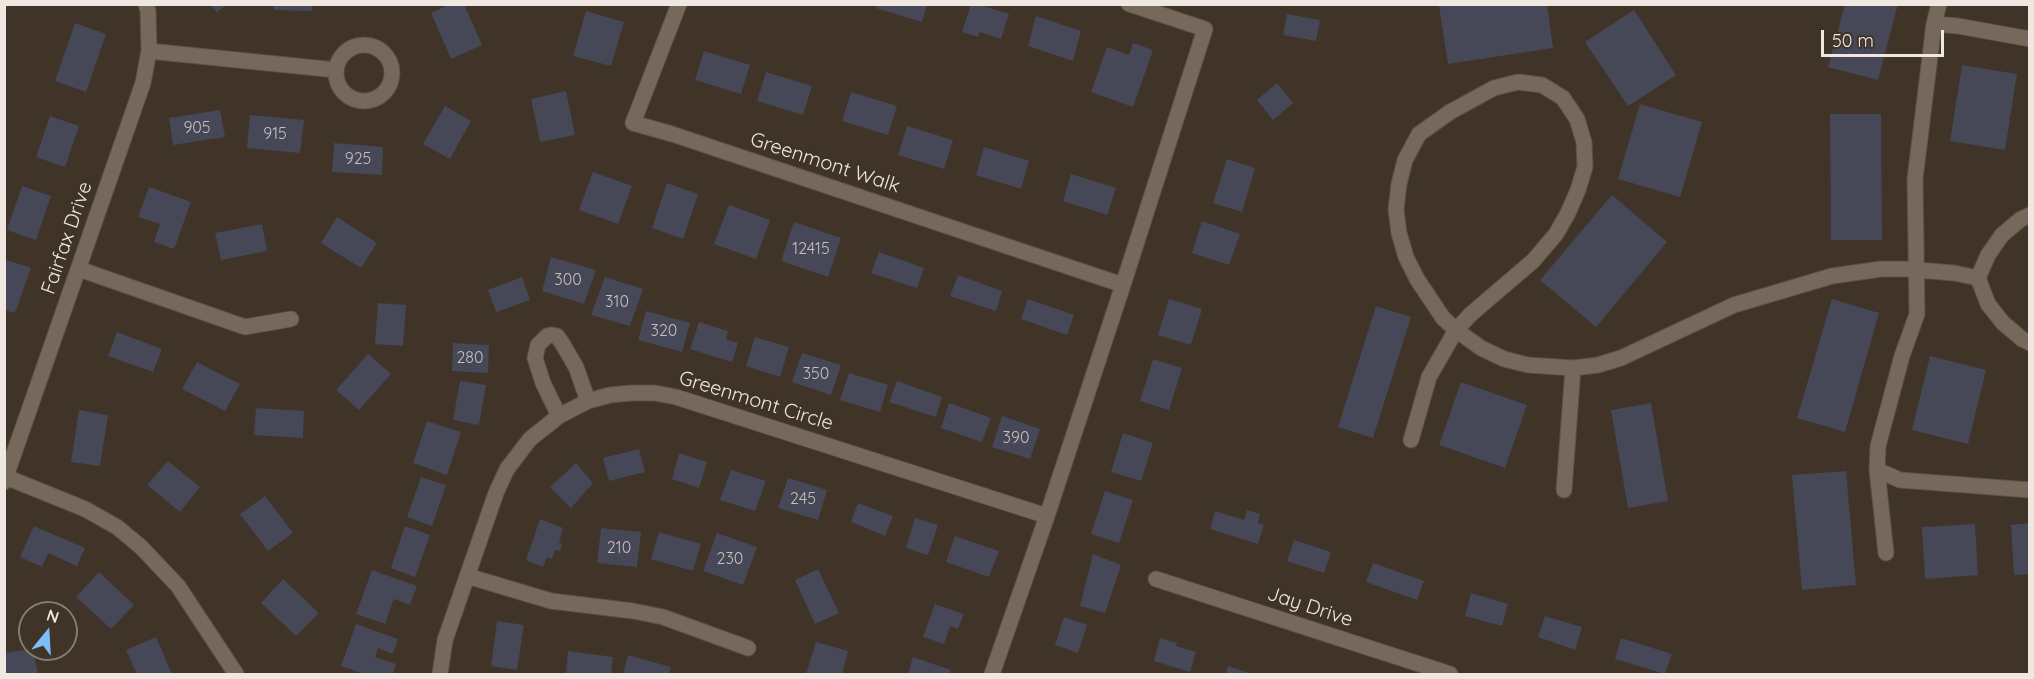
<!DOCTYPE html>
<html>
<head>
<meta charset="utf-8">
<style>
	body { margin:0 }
	#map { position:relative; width:2034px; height:679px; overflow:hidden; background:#403328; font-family:Quicksand,sans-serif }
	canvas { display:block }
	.frame { position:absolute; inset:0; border:6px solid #f0e7e0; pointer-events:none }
	.north { position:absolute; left:18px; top:601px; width:60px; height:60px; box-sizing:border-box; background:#403328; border:2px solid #867b72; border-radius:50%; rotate:18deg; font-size:16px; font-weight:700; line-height:24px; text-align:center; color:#f0e7e0 }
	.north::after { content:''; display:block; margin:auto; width:21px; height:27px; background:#7bbef8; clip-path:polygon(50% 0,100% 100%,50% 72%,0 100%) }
	.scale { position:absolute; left:1821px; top:30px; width:123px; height:27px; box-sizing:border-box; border:3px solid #f0e7e0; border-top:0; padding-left:8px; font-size:18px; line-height:21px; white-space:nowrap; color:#f0e7e0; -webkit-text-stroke:4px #403328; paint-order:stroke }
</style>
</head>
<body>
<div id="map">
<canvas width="2034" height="679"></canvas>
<div class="frame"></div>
<div class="north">N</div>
<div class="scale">50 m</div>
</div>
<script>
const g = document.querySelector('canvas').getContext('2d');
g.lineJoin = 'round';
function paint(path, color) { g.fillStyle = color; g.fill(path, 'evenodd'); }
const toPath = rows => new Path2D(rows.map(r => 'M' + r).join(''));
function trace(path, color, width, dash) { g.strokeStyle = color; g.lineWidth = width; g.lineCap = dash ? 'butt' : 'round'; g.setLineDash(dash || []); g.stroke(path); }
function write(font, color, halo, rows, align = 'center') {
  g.font = font + ' Quicksand,sans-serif'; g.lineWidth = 4.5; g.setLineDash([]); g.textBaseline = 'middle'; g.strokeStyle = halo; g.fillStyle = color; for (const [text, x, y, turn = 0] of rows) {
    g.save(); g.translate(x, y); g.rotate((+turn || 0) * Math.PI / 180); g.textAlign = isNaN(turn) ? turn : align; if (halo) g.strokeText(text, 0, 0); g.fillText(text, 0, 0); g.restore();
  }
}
paint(toPath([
	[274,4,312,4,312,11,274,10],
	[450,4,464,4,482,45,451,59,431,13],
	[877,4,927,4,922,22,876,8],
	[971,4,985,4,984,6,1009,14,1001,39,980,32,978,37,962,32],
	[1447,4,1547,4,1553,48,1448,64,1439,6],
	[1845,4,1898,4,1878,80,1828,67],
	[210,5,226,5,217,12],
	[1634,10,1676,75,1628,106,1585,42],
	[586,11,624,22,611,66,573,56],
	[1287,14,1320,20,1316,41,1283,35],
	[1036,16,1081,31,1073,61,1028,46],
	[75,23,106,34,86,92,55,81],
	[1133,43,1153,50,1133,107,1091,92,1107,47,1129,55],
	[704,51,750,65,741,94,695,80],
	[1962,65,2017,74,2005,150,1950,141],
	[766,72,812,86,803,115,757,101],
	[1277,83,1293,103,1273,120,1257,100],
	[566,91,575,135,540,142,531,99],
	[851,92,897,106,888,135,842,121],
	[1640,104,1702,122,1680,197,1618,179],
	[445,106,471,121,450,159,423,144],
	[220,110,225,137,173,145,169,118],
	[1830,114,1881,114,1882,240,1831,240],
	[250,115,304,120,300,153,247,148],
	[50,116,79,126,65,167,36,157],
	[907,126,953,140,944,169,898,155],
	[334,143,383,147,382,175,332,172],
	[984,147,1029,161,1021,189,976,175],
	[1227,159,1255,168,1242,212,1213,203],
	[593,172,632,186,618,224,579,210],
	[1071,174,1116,188,1107,215,1063,201],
	[667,183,698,194,683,239,652,228],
	[22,186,51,196,36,240,7,230],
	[149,187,191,202,174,249,154,242,160,224,138,217],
	[1612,195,1667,242,1596,327,1540,280],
	[729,205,770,220,756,259,714,244],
	[337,217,377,243,361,268,321,243],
	[1202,221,1240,234,1229,265,1192,253],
	[794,222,841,238,828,277,781,261],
	[262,224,267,251,221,260,215,233],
	[879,252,924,268,917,288,871,273],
	[551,257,596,270,584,304,542,291],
	[4,259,31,268,15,313,4,310],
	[958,275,1002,291,996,311,950,296],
	[522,277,530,300,496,312,488,290],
	[605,277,643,289,630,326,591,315],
	[1028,299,1074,315,1067,335,1021,319],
	[1169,299,1202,309,1191,345,1158,335],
	[1832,299,1879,313,1845,432,1797,418],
	[378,303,406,305,403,346,375,344],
	[1376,306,1411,317,1373,438,1338,427],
	[646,311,690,323,682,352,638,340],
	[699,322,728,331,726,339,738,343,732,362,690,349],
	[117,332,162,349,153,372,108,356],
	[755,337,789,347,780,377,746,366],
	[453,343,489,345,488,373,452,371],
	[802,353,841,365,831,395,792,382],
	[368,354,391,374,359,410,336,390],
	[1930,356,1986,370,1968,444,1912,430],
	[1153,359,1182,368,1169,410,1140,401],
	[197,362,240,384,225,411,182,389],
	[849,373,888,385,880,412,840,400],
	[460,381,486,385,479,425,453,420],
	[897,381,942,397,936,417,889,402],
	[1461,382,1527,405,1505,468,1439,445],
	[949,403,991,418,982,442,941,428],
	[1651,403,1668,501,1628,508,1611,410],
	[256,408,304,411,303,438,254,435],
	[79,410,108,415,100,466,71,462],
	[1002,416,1040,429,1030,459,992,447],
	[427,421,461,432,447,475,413,463],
	[1123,433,1153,443,1141,481,1111,472],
	[639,449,645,472,609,481,603,458],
	[679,453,707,462,699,488,672,479],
	[168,461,200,487,180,512,147,485],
	[576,463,593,483,571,508,550,487],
	[731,470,766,481,755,511,720,500],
	[1846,471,1856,585,1802,590,1792,475],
	[421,477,446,485,432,526,407,517],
	[788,478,827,490,818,520,778,508],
	[1105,491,1133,500,1119,543,1091,534],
	[265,496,293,533,268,551,240,514],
	[858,503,893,516,885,536,851,522],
	[1247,510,1260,514,1258,523,1264,525,1258,544,1210,529,1215,511,1244,520],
	[915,518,938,525,928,555,906,548],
	[540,519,563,528,559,543,562,544,560,551,555,550,552,559,547,557,543,567,526,560],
	[2030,523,2030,574,2014,575,2011,525],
	[1975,524,1978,575,1925,579,1922,527],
	[34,526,85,548,77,566,48,553,42,567,20,557],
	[405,526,430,535,415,577,391,568],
	[601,528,641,532,637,567,597,563],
	[659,532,701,544,693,571,651,559],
	[717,533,757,547,743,585,703,571],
	[955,536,999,551,989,577,946,562],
	[1294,540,1331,552,1324,573,1287,561],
	[1093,554,1121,565,1105,613,1080,606],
	[1373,563,1424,581,1417,600,1366,582],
	[818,569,839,613,815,624,795,580],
	[372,570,417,586,410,605,394,599,385,624,356,614],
	[99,572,134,605,111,629,76,597],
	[283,579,319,613,296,636,261,603],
	[1471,593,1508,604,1502,626,1465,616],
	[935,604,964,614,958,629,950,626,944,644,923,637],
	[1545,616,1582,627,1575,650,1538,637],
	[1064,617,1087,625,1078,653,1055,645],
	[497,621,524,625,517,670,491,666],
	[356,624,398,639,393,654,378,648,375,657,396,664,393,674,364,674,341,666],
	[156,637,172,674,137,674,126,650],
	[1160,638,1177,643,1176,646,1196,652,1190,672,1154,661],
	[1621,638,1672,654,1665,674,1615,659],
	[816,642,848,651,842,674,806,674],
	[30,649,33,649,38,674,6,674,4,653],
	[568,651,613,657,611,674,566,674],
	[628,655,671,667,669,674,623,674],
	[913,657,951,670,949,674,908,674],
	[1228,666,1252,674,1226,674]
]), '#464757');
const minor = toPath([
	[679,4,633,123,672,134,1123,285],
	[1934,24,1939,4],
	'336 73a28 28 0 1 1 56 0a28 28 0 1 1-56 0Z',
	[149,51,336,70],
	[1518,82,1542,85,1563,98,1577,119,1584,142,1585,167,1578,190,1568,213,1556,234,1533,261,1471,314,1456,330,1443,318,1417,279,1406,257,1399,233,1396,209,1399,184,1405,160,1419,134,1450,112,1494,88,1518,82],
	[2030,215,2021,219,2002,235,1988,255,1978,278,1988,304,2003,323,2022,339,2030,343],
	[79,269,245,327,291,319],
	[559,416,543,383,535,358,538,345,547,336,551,335,557,336,562,343,576,367,588,401],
	[1411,440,1429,377,1456,330,1481,348,1504,359,1528,365,1573,368,1598,365,1621,358,1734,305,1832,276,1881,269,1905,269,1954,273,1978,278],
	[1877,470,1900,480,2030,490],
	[6,477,85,509,117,527,141,547,178,586,236,674],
	[4,482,143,83,149,51,148,11,146,4],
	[1564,490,1573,368],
	[1886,553,1877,470,1878,446,1902,356,1917,314,1915,179,1934,24,1958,26,2030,39],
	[467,576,551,601,633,611,663,617,748,648],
	[1156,579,1450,674],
	[440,674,445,640,496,493,507,469,530,439,559,416,588,401,610,395,631,393,655,393,676,397,1047,516],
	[992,674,1047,516,1123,285,1205,29,1129,4]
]);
trace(minor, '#5b5046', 17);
trace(minor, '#77685c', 15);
write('16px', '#c6bfbe', null, [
	["905",197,128],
	["915",275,134],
	["925",358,159],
	["12415",811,249],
	["300",568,280],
	["310",617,302],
	["320",664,331],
	["280",470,358],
	["350",816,374],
	["390",1016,438],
	["245",803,499],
	["210",619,548],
	["230",730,559]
]);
write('20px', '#f0e7e0', '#403328', [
	["Greenmont Walk",825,163,18],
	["Fairfax Drive",67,238,-71],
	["Greenmont Circle",756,401,17],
	["Jay Drive",1310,607,18]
]);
</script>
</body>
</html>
